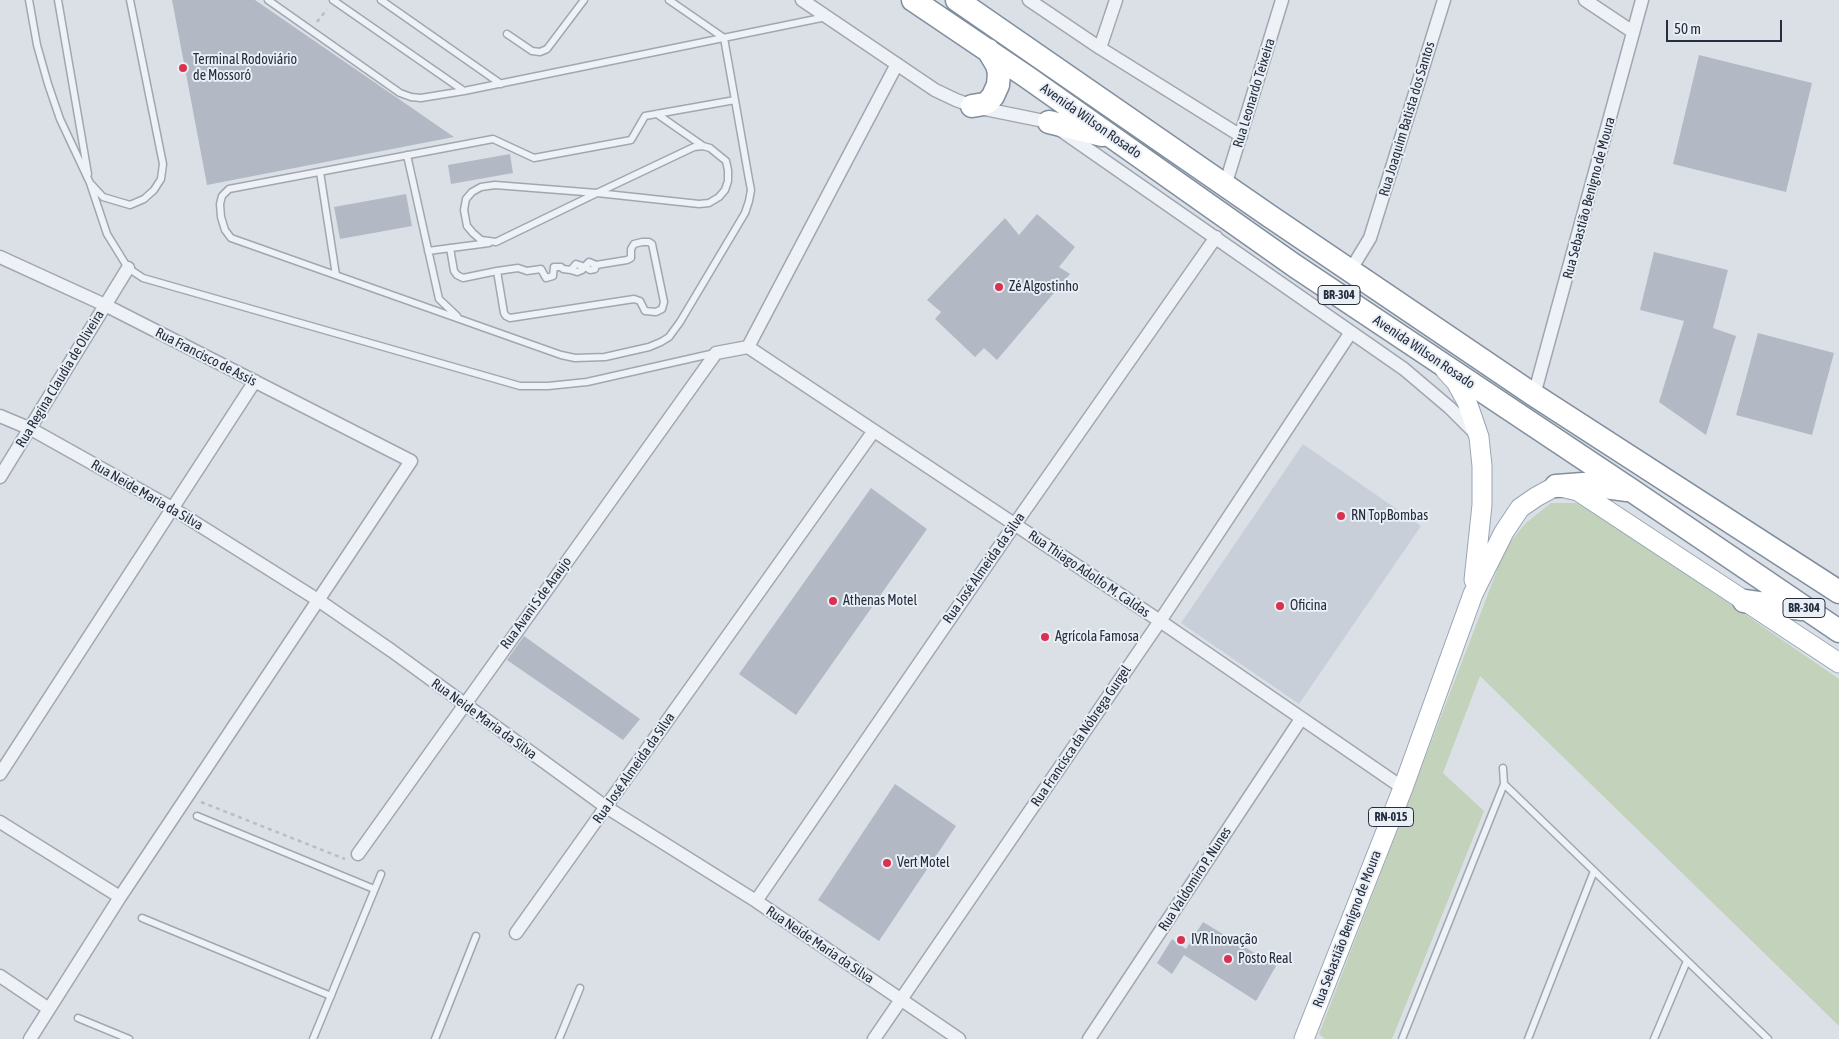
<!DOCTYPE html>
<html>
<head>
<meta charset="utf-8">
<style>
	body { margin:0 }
	#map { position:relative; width:1839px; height:1039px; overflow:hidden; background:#dbe0e7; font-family:"Asap Condensed",sans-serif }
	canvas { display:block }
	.scale { position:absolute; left:1666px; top:20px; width:116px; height:22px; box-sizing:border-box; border:2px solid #242e3f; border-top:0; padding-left:6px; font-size:15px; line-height:18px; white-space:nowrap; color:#242e3f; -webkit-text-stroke:4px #eaeff5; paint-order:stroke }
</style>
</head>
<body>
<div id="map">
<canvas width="1839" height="1039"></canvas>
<div class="scale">50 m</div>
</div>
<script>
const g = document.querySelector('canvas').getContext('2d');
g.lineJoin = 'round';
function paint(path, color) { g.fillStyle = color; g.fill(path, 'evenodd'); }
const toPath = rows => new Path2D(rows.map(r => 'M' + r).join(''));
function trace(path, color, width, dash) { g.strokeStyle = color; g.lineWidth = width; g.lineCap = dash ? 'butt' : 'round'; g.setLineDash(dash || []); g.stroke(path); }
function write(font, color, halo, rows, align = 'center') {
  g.font = font + ' "Asap Condensed",sans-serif'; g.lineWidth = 4; g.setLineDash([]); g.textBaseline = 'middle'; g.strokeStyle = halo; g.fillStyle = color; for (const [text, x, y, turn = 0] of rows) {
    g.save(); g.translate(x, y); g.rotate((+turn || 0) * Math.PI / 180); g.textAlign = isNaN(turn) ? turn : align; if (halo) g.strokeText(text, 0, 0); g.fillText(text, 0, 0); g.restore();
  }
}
paint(toPath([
	[1303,444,1421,526,1299,704,1181,623]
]), '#c9cfd9');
paint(toPath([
	[1551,503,1577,503,1615,525,1839,679,1839,1026,1480,676,1443,773,1484,811,1392,1039,1325,1039,1319,1034,1506,547,1526,523]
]), '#c2d2bb');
paint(toPath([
	[172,0,255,0,454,137,207,185],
	[1699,55,1812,83,1786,192,1673,164],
	[510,154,513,173,451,184,448,165],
	[406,194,412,226,340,239,334,207],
	[1037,214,1075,247,1059,267,1070,274,997,360,984,348,975,357,935,319,941,312,927,300,1005,218,1019,235],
	[1654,252,1728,270,1713,328,1736,336,1706,435,1659,402,1684,321,1640,310],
	[1758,333,1834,353,1812,435,1736,415],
	[871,488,927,529,796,715,739,674],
	[524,636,640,719,623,740,507,660],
	[895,784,956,826,879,941,818,900],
	[1203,922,1276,966,1256,1001,1184,955,1172,974,1157,963,1172,939,1186,949]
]), '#b2b9c4');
const lane = toPath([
	[29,0,37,45,48,84,60,119,90,183,107,234,128,268,143,278,520,386,548,386,587,382,715,353],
	[58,0,88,174],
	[268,0,400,93,411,97,421,98,464,91,826,17],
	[333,0,464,91],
	[381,0,501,84],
	[669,0,724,38,735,100,748,174,751,190,749,201,745,213,680,322,669,337,661,342,649,347,605,357,575,358,561,355,231,238,225,230,221,217,220,204,222,196,229,189,493,139,534,158,631,140,645,116,735,100],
	[507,34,532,51,540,52,547,49,584,0],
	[657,114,703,146],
	[407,155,439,299,457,316],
	[320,172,336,275],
	[92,185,103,197,130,205,144,199,154,190,161,179,163,164,130,0],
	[597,193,694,147,703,146,710,148,726,161,728,170,728,181,725,190,719,197,709,203,699,204,597,193,495,185,481,187,472,192,466,199,464,210,467,226,473,233,481,240,496,242,597,193],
	[450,248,454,271,457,275,463,278,497,271],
	[428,251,489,243],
	[571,270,576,264,585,267,590,270,595,269,596,265,589,262,587,264,585,267,582,270,577,272,571,270,563,269,561,267,554,267,553,276,546,278,541,269,527,271,518,268,497,271,504,313,506,316,510,318,634,299,640,301,645,311,656,312,662,309,664,302,652,244,649,242,642,242,634,244,631,249,631,258,627,260,596,265],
	[1504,784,1768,1039],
	[197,816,374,889],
	[142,918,331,996],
	[78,1018,129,1039],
	[313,1039,381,874],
	[435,1039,476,936],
	[559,1039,580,988],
	[1402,1039,1504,784,1503,768],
	[1528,1039,1594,871],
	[1654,1039,1687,961]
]);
const street = toPath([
	[802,0,935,90,956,100,975,107,1049,122,1404,369,1450,408,1475,433],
	[1029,0,1100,48,1241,136],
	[1585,0,1633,32],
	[1100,48,1116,0],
	[1225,186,1282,0],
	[0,257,105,305,411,461,120,897,30,1039],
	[1350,271,1370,238,1444,0],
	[748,347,1160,621,1403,788],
	[748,347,897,64],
	[1534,395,1642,0],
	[0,416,31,429,172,508,318,600,392,651,606,807,756,901,959,1039],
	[0,477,128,268],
	[0,774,255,381],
	[0,822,120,897],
	[358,854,716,353,748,347],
	[756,901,1015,524,1216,237],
	[516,933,873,432],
	[0,976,49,1009],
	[874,1039,1160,621,1351,332],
	[1089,1039,1301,719]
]);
const primary = toPath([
	[1445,370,1456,382,1467,402,1479,437,1482,466,1482,505,1474,580],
	[1304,1039,1403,788,1473,594,1504,532,1520,508,1536,497,1556,486,1578,491,1839,663]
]);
const highway = toPath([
	[913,0,1027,77,1295,266,1634,492,1839,631],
	[957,0,1271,217,1534,395,1839,592],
	[972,106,984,104,988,102,993,96,998,85,999,73,997,65,988,50],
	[1049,122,1102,135],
	[1556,486,1583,484,1627,490],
	[1744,601,1802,609]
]);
trace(lane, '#a0a7b1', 9);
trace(street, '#a0a7b1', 15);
trace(primary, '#99a5b4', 21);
trace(highway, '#818e9f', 25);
trace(toPath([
	[317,22,327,9],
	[201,802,345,859]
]), '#b9bec6', 2.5, [4, 4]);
trace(lane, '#eef1f5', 6);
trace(street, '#eef1f5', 12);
trace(primary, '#fff', 19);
trace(highway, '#fff', 22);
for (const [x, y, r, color] of [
	[183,68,5,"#db3151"],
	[999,287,5,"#db3151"],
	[1341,516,5,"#db3151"],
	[833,601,5,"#db3151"],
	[1280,606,5,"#db3151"],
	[1045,637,5,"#db3151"],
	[887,863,5,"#db3151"],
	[1181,940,5,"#db3151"],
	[1228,959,5,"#db3151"]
]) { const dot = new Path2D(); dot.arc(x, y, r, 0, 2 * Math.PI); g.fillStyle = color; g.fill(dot); trace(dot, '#eaeff5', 2); }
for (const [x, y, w] of [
	[1339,295,42],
	[1804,608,42],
	[1391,817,45]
]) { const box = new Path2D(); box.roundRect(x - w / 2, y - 9.5, w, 19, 4); g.fillStyle = '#eaeff5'; g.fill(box); trace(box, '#242e3f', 1); }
write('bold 12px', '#242e3f', null, [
	["BR-304",1339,295],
	["BR-304",1804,608],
	["RN-015",1391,817]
]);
write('14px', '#242e3f', '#eaeff5', [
	["Terminal Rodoviário",193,60],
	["de Mossoró",193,76],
	["Zé Algostinho",1009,287],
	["RN TopBombas",1351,516],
	["Athenas Motel",843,601],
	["Oficina",1290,606],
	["Agrícola Famosa",1055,637],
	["Vert Motel",897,863],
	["IVR Inovação",1191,940],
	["Posto Real",1238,959]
], 'left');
write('14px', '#242e3f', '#eaeff5', [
	["Rua Leonardo Teixeira",1254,93,-73],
	["Rua Joaquim Batista dos Santos",1407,119,-73],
	["Avenida Wilson Rosado",1091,121,35],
	["Rua Sebastião Benigno de Moura",1589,198,-75],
	["Avenida Wilson Rosado",1424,352,34],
	["Rua Francisco de Assis",206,357,27],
	["Rua Regina Claudia de Oliveira",60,379,-59],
	["Rua Neide Maria da Silva",147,495,30],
	["Rua José Almeida da Silva",984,568,-55],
	["Rua Thiago Adolfo M. Caldas",1089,574,34],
	["Rua Avani S de Araujo",536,603,-54],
	["Rua Neide Maria da Silva",484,719,36],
	["Rua Francisca da Nóbrega Gurgel",1081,736,-56],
	["Rua José Almeida da Silva",634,768,-55],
	["Rua Valdomiro P. Nunes",1195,879,-57],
	["Rua Sebastião Benígno de Moura",1347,929,-69],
	["Rua Neide Maria da Silva",820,945,34]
]);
</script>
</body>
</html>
